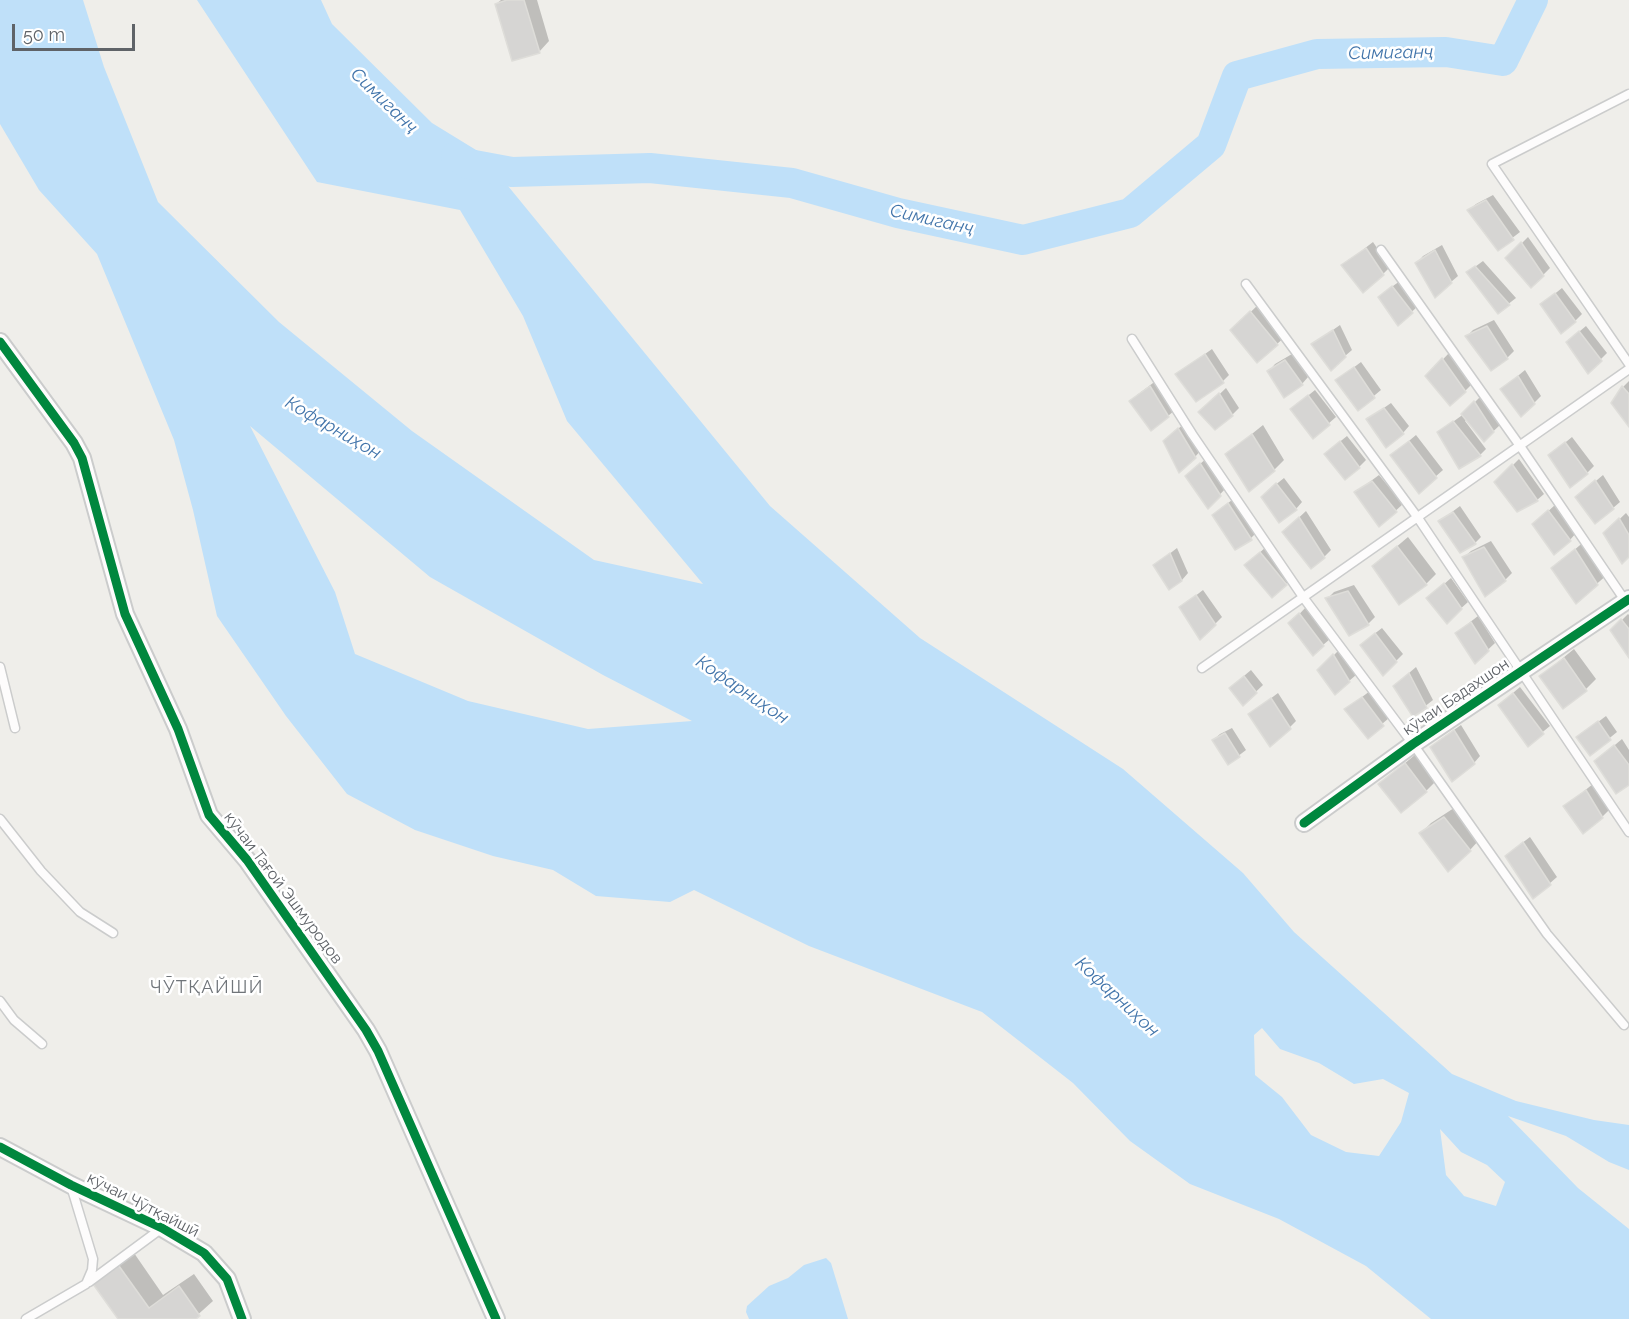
<!DOCTYPE html>
<html>
<head>
<meta charset="utf-8">
<style>
	body { margin:0 }
	#map { position:relative; width:1629px; height:1319px; overflow:hidden; background:#efeeea; font-family:Raleway,sans-serif }
	canvas { display:block }
	.scale { position:absolute; left:12px; top:24px; width:123px; height:27px; box-sizing:border-box; border:3px solid #5f6368; border-top:0; padding-left:8px; font-size:18px; line-height:21px; white-space:nowrap; color:#5f6368; -webkit-text-stroke:4px #fff; paint-order:stroke }
</style>
</head>
<body>
<div id="map">
<canvas width="1629" height="1319"></canvas>
<div class="scale">50 m</div>
</div>
<script>
const g = document.querySelector('canvas').getContext('2d');
g.lineJoin = 'round';
function paint(path, color) { g.fillStyle = color; g.fill(path, 'evenodd'); }
const toPath = rows => new Path2D(rows.map(r => 'M' + r).join(''));
function trace(path, color, width, dash) { g.strokeStyle = color; g.lineWidth = width; g.lineCap = dash ? 'butt' : 'round'; g.setLineDash(dash || []); g.stroke(path); }
function write(font, color, halo, rows, align = 'center') {
  g.font = font + ' Raleway,sans-serif'; g.lineWidth = 5; g.setLineDash([]); g.textBaseline = 'middle'; g.strokeStyle = halo; g.fillStyle = color; for (const [text, x, y, turn = 0] of rows) {
    g.save(); g.translate(x, y); g.rotate((+turn || 0) * Math.PI / 180); g.textAlign = isNaN(turn) ? turn : align; if (halo) g.strokeText(text, 0, 0); g.fillText(text, 0, 0); g.restore();
  }
}
paint(toPath([
	[0,0,83,0,104,67,158,202,279,322,412,431,594,560,703,584,567,421,523,316,460,210,317,182,197,0,321,0,332,24,432,123,481,153,770,506,920,638,1123,769,1243,873,1294,932,1452,1074,1516,1101,1594,1120,1629,1125,1629,1170,1609,1162,1566,1136,1508,1116,1578,1188,1629,1229,1629,1319,1431,1319,1366,1266,1279,1219,1190,1184,1130,1141,1073,1083,982,1012,809,946,694,890,670,902,596,896,553,870,493,856,415,830,347,794,286,716,217,616,193,510,174,440,97,254,39,190,0,124],
	[250,426,430,577,603,675,692,721,588,729,468,701,355,654,335,592],
	[1262,1028,1280,1049,1319,1063,1354,1084,1383,1079,1409,1093,1401,1122,1379,1156,1346,1152,1311,1135,1282,1097,1255,1075,1254,1035],
	[1440,1129,1461,1152,1487,1165,1505,1182,1496,1206,1464,1196,1446,1175],
	[826,1258,831,1263,848,1319,749,1319,746,1312,747,1306,769,1286,788,1278,804,1265]
]), '#bfe0f9');
paint(toPath([
	[501,0,537,0,549,41,539,52,496,4],
	[1493,195,1520,232,1498,249,1469,210,1476,204],
	[1528,237,1550,268,1543,275,1507,258],
	[1373,242,1390,267,1383,274,1343,265],
	[1442,245,1458,276,1451,282,1417,263,1423,256],
	[1483,261,1516,298,1498,312,1468,272],
	[1400,281,1419,305,1399,324,1386,291],
	[1562,288,1582,314,1575,321,1542,304],
	[1261,302,1288,334,1277,344,1232,330],
	[1494,320,1514,351,1507,358,1467,336,1473,330],
	[1340,325,1352,350,1345,356,1313,344],
	[1586,326,1607,353,1588,372,1574,336],
	[1212,349,1229,375,1223,381,1177,374],
	[1449,353,1472,384,1465,391,1427,376],
	[1292,354,1308,377,1302,384,1269,371,1275,364],
	[1361,362,1381,390,1358,409,1337,380],
	[1525,370,1541,396,1522,415,1502,389],
	[1157,380,1175,410,1168,416,1137,395],
	[1629,381,1629,425,1623,387],
	[1226,388,1239,408,1232,415,1201,412],
	[1315,390,1336,417,1313,437,1299,403],
	[1481,396,1500,425,1484,440,1467,419,1465,421,1486,449,1480,455,1439,432,1461,416],
	[1391,403,1409,426,1403,433,1368,419],
	[1185,423,1201,450,1195,457,1172,434],
	[1263,425,1284,460,1274,470,1227,454],
	[1416,435,1443,470,1419,491,1392,455],
	[1347,436,1366,460,1359,467,1332,448],
	[1572,437,1594,466,1587,473,1550,455],
	[1207,458,1226,488,1208,507,1193,470],
	[1519,459,1544,494,1537,500,1496,482],
	[1379,475,1403,504,1380,525,1356,492],
	[1603,475,1620,502,1613,508,1584,491],
	[1284,478,1302,502,1296,509,1269,490],
	[1235,498,1257,532,1251,538,1221,508],
	[1555,505,1576,533,1570,540,1534,524],
	[1460,506,1481,537,1475,543,1440,521],
	[1306,511,1331,550,1324,557,1291,525],
	[1626,513,1629,517,1629,555,1605,533],
	[1408,537,1436,574,1426,584,1374,566],
	[1586,540,1608,574,1576,602,1553,568],
	[1491,541,1512,573,1505,580,1464,557,1471,551],
	[1267,546,1292,578,1286,584,1246,565],
	[1177,548,1188,573,1182,580,1155,565],
	[1451,578,1468,602,1447,621,1435,592],
	[1354,585,1375,617,1368,624,1349,634,1327,599,1334,592],
	[1203,590,1222,617,1201,638,1181,607],
	[1306,607,1330,639,1323,645,1290,624],
	[1628,614,1629,615,1629,655,1612,630],
	[1478,616,1495,643,1476,661,1456,633],
	[1382,628,1403,654,1383,674,1369,638],
	[1340,649,1356,675,1349,681,1319,670],
	[1574,649,1596,679,1586,689,1541,676],
	[1416,667,1433,700,1414,715,1402,679],
	[1251,670,1263,685,1243,704,1238,681],
	[1520,687,1550,726,1528,744,1507,698],
	[1370,691,1389,718,1382,724,1346,709],
	[1278,693,1296,721,1290,727,1250,714],
	[1606,716,1617,732,1590,754,1578,737],
	[1461,725,1480,756,1474,763,1438,741],
	[1232,728,1246,750,1229,763,1213,740,1220,734],
	[1622,739,1629,750,1629,783,1596,761],
	[1416,754,1436,781,1426,791,1380,784],
	[1593,784,1609,810,1602,817,1565,806],
	[1454,808,1480,839,1470,850,1421,833,1431,823],
	[1530,837,1557,877,1534,897,1513,850],
	[134,1253,163,1295,194,1274,213,1301,193,1319,120,1319,95,1284,109,1270]
]), '#0003');
trace(toPath([
	[456,156,469,164,512,172,650,168,792,183,898,213,1023,240,1130,213,1211,145,1237,76,1317,54,1446,52,1503,61,1533,0]
]), '#bfe0f9', 30);
const building = toPath([
	[507,0,524,0,540,53,512,61,495,4,507,0],
	[1486,200,1514,240,1498,251,1467,210,1486,200],
	[1521,242,1544,276,1531,288,1505,258,1521,242],
	[1366,248,1384,275,1363,293,1341,265,1366,248],
	[1435,250,1452,283,1435,298,1415,263,1435,250],
	[1475,266,1510,305,1498,314,1466,272,1475,266],
	[1392,286,1413,313,1398,326,1378,297,1392,286],
	[1555,293,1576,322,1561,334,1540,304,1555,293],
	[1250,311,1278,345,1257,363,1230,330,1250,311],
	[1487,326,1508,359,1491,371,1465,336,1487,326],
	[1333,330,1346,357,1331,371,1311,344,1333,330],
	[1579,331,1602,361,1588,374,1566,342,1579,331],
	[1205,354,1224,383,1196,402,1175,374,1205,354],
	[1442,358,1466,392,1450,406,1425,376,1442,358],
	[1285,360,1303,385,1284,398,1267,371,1285,360],
	[1354,367,1375,398,1358,411,1335,380,1354,367],
	[1518,376,1535,404,1521,417,1500,389,1518,376],
	[1150,386,1169,417,1151,431,1129,401,1150,386],
	[1622,386,1629,394,1629,427,1611,403,1622,386],
	[1219,393,1233,416,1215,430,1198,412,1219,393],
	[1308,395,1330,425,1313,439,1290,409,1308,395],
	[1474,401,1494,432,1484,442,1461,414,1474,401],
	[1384,408,1404,434,1386,448,1366,419,1384,408],
	[1453,421,1481,456,1459,469,1437,432,1453,421],
	[1178,428,1196,458,1179,473,1163,441,1178,428],
	[1252,434,1275,471,1249,492,1225,454,1252,434],
	[1340,441,1360,468,1345,480,1324,454,1340,441],
	[1409,441,1437,478,1419,494,1390,455,1409,441],
	[1565,442,1588,474,1570,488,1548,455,1565,442],
	[1200,463,1221,496,1208,509,1185,476,1200,463],
	[1512,464,1538,501,1517,512,1494,482,1512,464],
	[1595,480,1614,509,1595,524,1575,497,1595,480],
	[1372,481,1397,512,1379,527,1354,492,1372,481],
	[1276,483,1297,510,1279,523,1261,497,1276,483],
	[1228,503,1252,540,1235,550,1212,515,1228,503],
	[1548,510,1571,541,1554,555,1532,524,1548,510],
	[1453,512,1476,544,1460,553,1438,521,1453,512],
	[1299,517,1325,558,1311,569,1282,532,1299,517],
	[1619,518,1629,535,1629,557,1622,564,1603,533,1619,518],
	[1397,546,1427,585,1399,605,1372,566,1397,546],
	[1484,547,1506,581,1485,597,1462,557,1484,547],
	[1575,549,1598,585,1576,604,1551,568,1575,549],
	[1260,552,1287,585,1272,598,1244,565,1260,552],
	[1170,553,1182,581,1169,590,1153,565,1170,553],
	[1444,583,1462,609,1447,624,1426,598,1444,583],
	[1348,591,1369,625,1349,636,1325,598,1348,591],
	[1196,595,1216,625,1200,640,1179,607,1196,595],
	[1299,613,1324,646,1313,656,1288,623,1299,613],
	[1621,619,1629,629,1629,658,1610,630,1621,619],
	[1471,622,1489,651,1475,664,1455,633,1471,622],
	[1375,633,1397,662,1383,676,1360,645,1375,633],
	[1333,654,1350,682,1335,695,1317,670,1333,654],
	[1564,658,1587,691,1563,709,1539,676,1564,658],
	[1409,673,1427,708,1413,717,1393,686,1409,673],
	[1244,676,1257,693,1243,706,1229,688,1244,676],
	[1513,693,1544,734,1528,747,1498,705,1513,693],
	[1362,697,1384,726,1368,739,1344,709,1362,697],
	[1271,698,1291,729,1270,747,1248,714,1271,698],
	[1598,721,1611,740,1590,756,1576,737,1598,721],
	[1454,730,1475,764,1452,782,1430,747,1454,730],
	[1225,733,1240,757,1228,765,1212,740,1225,733],
	[1614,745,1629,765,1629,785,1616,794,1594,761,1614,745],
	[1405,763,1427,792,1401,813,1378,784,1405,763],
	[1586,790,1603,818,1583,834,1563,806,1586,790],
	[1444,817,1471,851,1448,872,1419,833,1444,817],
	[1523,842,1551,885,1533,899,1505,856,1523,842],
	[119,1266,149,1308,179,1286,200,1316,196,1319,118,1319,93,1284,119,1266]
]);
paint(building, '#d6d5d3');
trace(building, '#deddd9', 1.5);
const service = toPath([
	[1629,94,1492,164,1629,364],
	[1381,250,1520,446,1626,602],
	[1246,284,1418,518,1629,832],
	[1132,339,1192,434,1303,597,1413,744,1547,934,1624,1025],
	[0,667,15,728],
	[1202,668,1629,369],
	[0,819,41,871,80,912,113,933],
	[0,1001,14,1020,42,1044],
	[89,1282,162,1228],
	[26,1319,86,1284,92,1270,93,1259,71,1186]
]);
const minor = toPath([
	[0,342,74,443,82,458,125,614,178,729,209,815,247,860,366,1030,378,1051,496,1319],
	[1304,823,1413,744,1629,599],
	[0,1147,71,1185,162,1228,204,1253,227,1279,242,1319]
]);
trace(service, '#cbcccc', 11);
trace(minor, '#cbcccc', 20);
trace(service, '#fdfcfc', 8);
trace(minor, '#fdfcfc', 16);
trace(toPath([
	[0,342,74,443,82,458,125,614,178,729,209,815,247,860,366,1030,378,1051,496,1319],
	[1304,823,1413,744,1629,599],
	[0,1147,71,1185,162,1228,204,1253,227,1279,242,1319]
]), '#00873e', 9);
write('16px', '#5f6368', '#fff', [
	["кӯчаи Бадахшон",1456,697,-34],
	["кӯчаи Тағой Эшмуродов",283,888,53],
	["кӯчаи Чӯтқайшӣ",143,1205,27]
]);
write('italic 18px', '#4174aa', '#fff', [
	["Симиганҷ",1391,53,-1],
	["Симиганҷ",384,101,44],
	["Симиганҷ",932,220,13],
	["Кофарниҳон",333,428,30],
	["Кофарниҳон",742,690,34],
	["Кофарниҳон",1117,997,43]
]);
g.letterSpacing = '1.5px';
write('18px', '#70757a', '#fff', [
	["ЧӮТҚАЙШӢ",207,988]
]);
g.letterSpacing = '0px';
</script>
</body>
</html>
